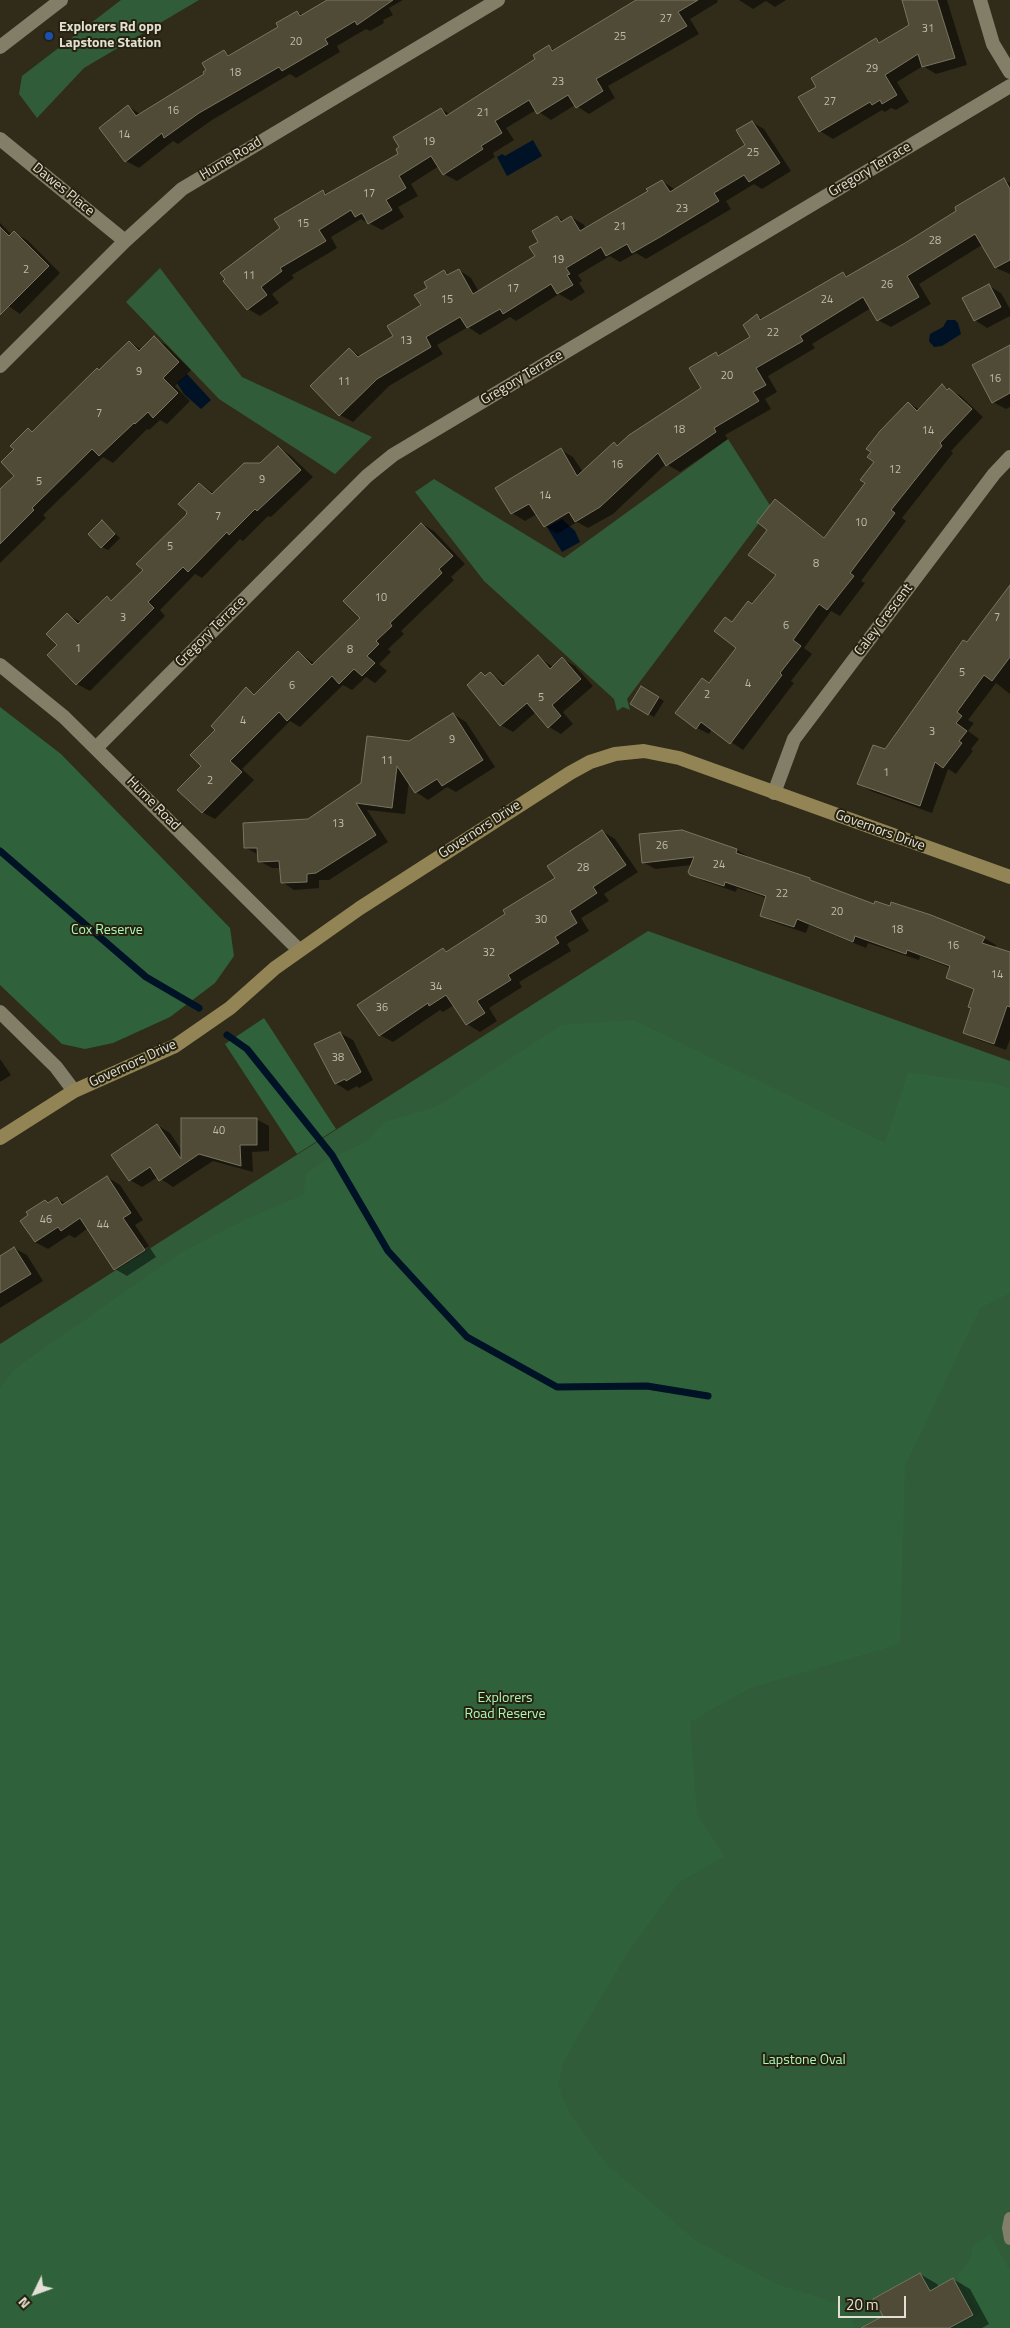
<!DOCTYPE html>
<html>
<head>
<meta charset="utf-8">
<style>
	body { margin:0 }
	#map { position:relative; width:1010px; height:2328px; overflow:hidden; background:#302c19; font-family:"Titillium Web",sans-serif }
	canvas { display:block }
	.north { position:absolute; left:10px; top:2268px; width:50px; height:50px; -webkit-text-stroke:4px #26220f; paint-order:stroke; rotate:228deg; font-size:14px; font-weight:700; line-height:20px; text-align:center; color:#e2e0d4 }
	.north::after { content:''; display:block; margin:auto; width:18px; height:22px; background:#e2e0d4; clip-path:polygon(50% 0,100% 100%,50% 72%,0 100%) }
	.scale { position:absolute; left:838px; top:2296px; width:68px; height:22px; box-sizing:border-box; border:2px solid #e2e0d4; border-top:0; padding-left:6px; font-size:15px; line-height:18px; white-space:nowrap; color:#e2e0d4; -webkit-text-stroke:4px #26220f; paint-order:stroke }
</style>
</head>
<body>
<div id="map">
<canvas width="1010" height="2328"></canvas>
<div class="north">N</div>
<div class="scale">20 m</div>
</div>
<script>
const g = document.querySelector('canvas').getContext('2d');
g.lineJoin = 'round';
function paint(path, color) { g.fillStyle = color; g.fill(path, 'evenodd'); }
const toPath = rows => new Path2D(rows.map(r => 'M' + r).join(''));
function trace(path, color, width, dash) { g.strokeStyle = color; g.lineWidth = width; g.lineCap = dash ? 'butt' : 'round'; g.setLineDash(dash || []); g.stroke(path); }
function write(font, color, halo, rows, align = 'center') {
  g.font = font + ' "Titillium Web",sans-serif'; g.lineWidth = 4; g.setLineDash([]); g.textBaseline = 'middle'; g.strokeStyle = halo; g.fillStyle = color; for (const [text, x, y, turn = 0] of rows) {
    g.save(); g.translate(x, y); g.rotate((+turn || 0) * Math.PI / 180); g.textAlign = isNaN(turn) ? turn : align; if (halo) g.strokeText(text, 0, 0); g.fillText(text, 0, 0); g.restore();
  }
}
paint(toPath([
	[121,0,199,0,84,68,37,118,19,94,22,76],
	[160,268,242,377,372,437,335,474,219,399,126,302],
	[728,439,771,507,627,699,630,710,623,707,617,711,614,699,484,581,415,492,434,479,564,558],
	[648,931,1010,1061,1010,2328,739,2328,0,2069,0,1344]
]), '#305c3a');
paint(toPath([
	[0,707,61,754,230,928,234,956,215,983,170,1017,113,1043,85,1049,62,1044,0,985],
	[264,1018,336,1129,297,1154,225,1044],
	[634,1020,885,1143,908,1073,993,1083,1010,1089,1010,1293,980,1308,905,1466,900,1644,750,1688,690,1722,697,1815,725,1856,678,1883,626,1955,564,2060,558,2084,562,2098,572,2117,606,2164,696,2241,777,2284,842,2305,856,2328,0,2328,0,1388,16,1368,182,1252,244,1220,303,1195,307,1173,320,1163,366,1142,385,1122,436,1107,562,1025],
	[990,2234,1010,2271,1010,2328,953,2328,980,2314,957,2276,970,2260,973,2246]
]), '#2f623b');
paint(toPath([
	[533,140,542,156,507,176,497,157,502,154,505,156],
	[947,320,955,320,958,323,961,334,942,346,934,347,929,341,930,334,943,327],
	[187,374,211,400,201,409,184,394,177,383],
	[562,519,575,531,580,542,562,552,547,527]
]), '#001225');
paint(toPath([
	[327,0,403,0,389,8,393,15,383,20,384,23,370,31,366,29,337,46,340,52,296,78,290,74,212,120,178,144,173,141,139,168,126,161,128,106,140,114,205,75,224,51,231,56,280,28,297,12,303,15],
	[639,0,717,0,718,2,690,19,699,34,608,86,615,98,589,114,575,105,551,120,536,110,506,128,514,140,493,153,495,157,457,181,444,174,439,166,411,184,418,196,398,207,404,217,382,230,361,219,331,237,337,248,292,275,294,278,272,294,279,303,260,316,248,309,282,229,323,191,328,195,400,154,441,109,450,114,537,59,549,47,555,50],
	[739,0,786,0,775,7,766,1,753,9],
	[903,0,947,0,967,65,936,74,923,66,897,82,909,102,896,110,891,108,885,112,882,110,833,139,820,131,818,87,876,40,882,43,911,25],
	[752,122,764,129,791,171,762,189,754,184,726,201,731,209,646,259,636,253,620,262,610,256,578,275,582,281,579,283,585,292,571,301,559,294,516,321,510,317,480,335,468,327,437,345,443,354,389,386,353,422,340,415,349,350,361,356,394,336,422,306,429,288,444,271,450,275,459,270,471,278,479,292,536,256,540,243,557,217,564,221,571,217,583,224,586,228,649,192,662,181,676,190,747,145],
	[1004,180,1010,183,1010,274,996,268,982,245,919,284,931,304,891,327,878,320,871,308,812,344,815,348,768,376,777,392,765,399,771,409,725,435,728,439,680,472,666,464,613,514,588,528,577,522,557,534,545,526,537,514,525,521,512,513,497,488,561,450,573,457,583,472,614,444,619,447,703,389,716,353,721,356,752,338,757,316,763,319,843,273,849,277,958,211],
	[0,223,12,235,14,233,27,240,60,273,20,314,0,300],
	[989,286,1001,293,1010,309,1010,316,987,328,975,320],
	[154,338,166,345,191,370,175,386,190,401,167,424,160,420,149,430,147,429,113,463,103,457,43,515,46,518,0,563,0,491,16,476,33,433,129,342,142,350],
	[1010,346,1010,407,1006,409,993,402],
	[943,386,961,396,983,417,951,451,953,453,902,518,906,521,861,581,865,583,840,616,831,611,804,648,812,654,791,681,794,683,743,750,712,729,709,734,697,728,710,684,738,647,733,623,753,605,777,575,769,530,775,501,825,538,866,483,875,462,908,403,920,410],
	[278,447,290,455,313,477,271,517,268,516,243,541,240,539,202,578,195,574,160,610,165,616,90,691,77,684,49,655,59,645,67,615,81,622,107,598,113,601,144,570,187,515,200,484,214,493,261,464],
	[102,522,120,538,108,550,102,547],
	[422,524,434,531,465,564,451,577,454,580,401,631,404,634,388,649,391,652,379,664,387,671,375,683,366,677,352,690,343,685,300,727,290,721,242,769,254,780,215,819,202,812,202,766,217,730,233,706,230,704,246,689,256,695,298,652,315,664,362,618],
	[1010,599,1010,694,996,683,968,720,974,723,968,731,979,739,971,749,973,751,956,774,948,769,932,813,871,791,859,784,967,643],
	[538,657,553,667,563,659,575,666,593,686,563,712,573,724,561,734,549,727,536,712,513,732,501,725,481,674,487,677,490,673,506,684],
	[641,688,664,701,654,717,632,703],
	[453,714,466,722,495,767,456,792,447,787,428,800,416,792,409,781,405,814,367,810,388,842,329,880,319,880,319,888,294,890,282,882,281,868,272,868,259,861,259,855,246,848,308,820,362,783,409,742],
	[602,831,615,839,638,872,604,894,609,901,581,918,589,931,567,944,571,951,519,982,522,987,489,1008,497,1021,480,1032,467,1024,454,1005,443,1012,440,1010,393,1042,380,1035,443,949,448,952,507,914,557,878],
	[682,831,737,850,749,857,748,859,810,880,875,906,984,938,996,945,995,949,1010,954,1010,1039,1006,1050,976,1039,964,1032,972,1008,975,990,948,977,951,968,920,956,919,960,868,943,866,948,809,925,806,933,773,922,761,915,767,898,737,888,736,892,704,881,691,874,692,865,655,869,643,862],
	[340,1033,353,1040,373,1080,359,1088,357,1086,348,1091,335,1083],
	[0,1059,11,1075,0,1082],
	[256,1119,269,1126,269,1151,252,1152,253,1172,213,1161,173,1187,158,1177,142,1187,130,1180,157,1125,170,1133,182,1151],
	[107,1177,120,1185,143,1220,135,1225,149,1246,118,1265,118,1268,150,1248,156,1257,127,1276,115,1269,88,1228,75,1238,69,1235,48,1249,35,1242,45,1201,49,1204,57,1198,66,1204],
	[14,1248,27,1255,43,1281,0,1308,0,1257],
	[920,2274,937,2284,939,2287,953,2279,970,2289,989,2324,982,2328,863,2328,884,2317]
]), '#0007');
trace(toPath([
	[0,851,146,977,199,1008],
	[227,1035,247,1049,332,1155,388,1251,467,1337,557,1387,647,1386,708,1396]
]), '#001225', 7);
const building = toPath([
	[327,0,393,0,357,25,355,21,325,39,328,44,282,71,279,67,199,113,164,138,162,133,125,162,99,128,128,105,136,116,204,74,203,72,206,70,202,63,224,50,228,56,278,27,276,23,297,11,300,16,327,0],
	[636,0,698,0,678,12,687,26,596,79,603,91,576,108,568,95,537,114,529,100,495,121,502,133,481,146,483,149,443,175,431,156,399,176,406,188,386,200,392,210,368,224,362,213,355,217,351,210,319,230,326,241,280,268,282,271,261,287,267,295,247,310,223,281,225,279,220,273,280,228,274,219,323,190,325,195,398,154,396,149,399,147,393,137,441,108,446,116,535,59,533,55,549,45,552,51,636,0],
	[902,0,937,0,955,58,922,67,918,54,885,75,897,95,882,104,880,100,872,105,870,102,819,132,798,97,816,87,811,78,876,38,879,43,909,25,902,0],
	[752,121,780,163,749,182,744,175,714,193,719,201,660,237,632,253,627,244,606,256,601,247,566,268,570,274,567,275,573,285,557,294,551,284,503,314,500,309,467,328,460,317,426,337,431,347,377,379,339,416,310,386,349,348,358,357,393,336,387,326,421,305,414,295,427,288,424,282,444,270,447,275,459,269,473,294,535,256,529,247,538,242,532,231,557,216,561,222,571,216,580,231,648,191,646,189,662,180,670,192,745,145,736,130,752,121],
	[1004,178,1010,189,1010,260,995,268,975,234,907,276,919,297,877,321,863,297,800,336,803,341,756,368,766,385,753,392,759,401,714,428,716,432,666,466,658,453,600,507,575,522,569,512,544,527,529,504,511,514,495,488,561,448,577,476,614,442,617,446,629,435,701,388,689,368,716,352,718,356,750,337,743,325,757,314,760,320,843,272,846,277,905,243,956,211,955,207,1004,178],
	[0,227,9,236,14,231,49,266,0,315,0,227],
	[989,284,1001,307,974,321,962,298,989,284],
	[154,336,179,362,163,378,178,393,153,418,148,412,135,424,134,423,99,456,92,449,32,508,34,510,0,544,0,489,14,476,1,462,14,449,10,446,28,428,32,432,97,368,99,370,129,341,139,351,154,336],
	[1010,345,1010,393,992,403,972,365,1010,345],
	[942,384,947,390,949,388,972,409,940,443,942,446,891,510,895,513,850,573,854,576,827,610,819,604,793,640,801,646,780,673,782,675,730,744,701,722,696,729,675,713,702,678,709,683,736,648,714,631,725,617,732,622,748,601,752,604,776,575,748,555,767,530,757,522,775,499,824,538,865,483,860,480,874,462,867,457,871,452,866,449,880,431,908,402,917,411,942,384],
	[278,446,301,470,257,511,255,509,229,535,227,532,188,572,183,567,148,602,154,608,76,685,47,655,57,645,46,634,67,613,78,624,107,596,111,601,143,570,136,564,186,515,187,512,178,504,199,483,212,494,244,463,260,463,278,446],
	[102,520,115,534,101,548,88,534,102,520],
	[421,523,453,556,439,569,442,573,390,623,392,626,376,641,379,644,367,656,375,663,362,676,354,669,339,684,332,676,287,721,279,712,230,761,242,772,202,813,177,790,201,766,190,755,215,730,211,726,246,687,254,695,298,651,312,665,360,618,343,601,421,523],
	[1010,585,1010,657,992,681,984,675,957,712,962,716,956,723,967,731,959,741,962,743,943,768,935,762,920,806,857,784,873,745,885,749,963,640,967,642,1010,585],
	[538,655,550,669,562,657,581,679,552,705,561,716,548,728,527,703,500,726,467,685,481,672,485,676,490,672,503,686,538,655],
	[641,686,659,697,648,715,630,704,641,686],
	[453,713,483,760,442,786,437,779,415,793,397,766,392,808,356,803,376,835,316,873,307,874,307,882,281,883,279,861,258,862,257,848,244,848,243,823,308,819,361,783,367,736,409,741,453,713],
	[602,830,626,865,593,887,597,893,570,911,577,923,555,937,559,943,508,975,511,980,477,1001,485,1013,466,1025,446,995,429,1006,428,1003,379,1036,357,1005,443,948,446,952,505,914,503,910,555,878,547,866,602,830],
	[682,830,737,849,736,853,810,878,810,880,874,904,875,901,890,906,891,902,931,915,985,937,982,943,1010,952,1010,1007,1007,1006,994,1044,963,1033,971,1008,968,1007,974,989,946,978,950,966,907,950,906,954,855,936,853,942,797,919,794,927,760,916,766,896,725,882,724,886,690,875,688,872,694,857,642,863,639,834,682,830],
	[340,1032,361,1072,346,1081,345,1079,335,1084,314,1044,340,1032],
	[181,1118,257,1118,257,1145,240,1145,241,1166,199,1154,159,1181,150,1167,129,1181,111,1155,157,1124,181,1159,181,1118],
	[107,1176,131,1213,123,1218,145,1250,114,1270,80,1218,61,1231,58,1227,35,1242,20,1221,28,1215,26,1212,45,1200,48,1203,57,1197,62,1205,107,1176],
	[14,1247,31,1274,0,1293,0,1256,14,1247],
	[920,2273,930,2291,953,2278,973,2315,949,2328,861,2328,883,2316,873,2299,920,2273]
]);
paint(building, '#504b37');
trace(building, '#79745f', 1);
trace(toPath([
	[1010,2218,1008,2228,1010,2239]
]), '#837e68', 12);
trace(toPath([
	[980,0,993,44,1010,72],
	[0,47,61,0],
	[0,139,125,241],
	[0,366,125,241,182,189,498,0],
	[0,665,64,717,299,950],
	[96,748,367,476,393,455,1010,86],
	[774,793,794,739,994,474,1010,457],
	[0,1012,56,1067,74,1091]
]), '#837e68', 14);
trace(toPath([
	[0,1138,74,1091,175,1046,230,1008,275,968,360,908,570,773,590,762,615,754,644,751,679,758,1010,877]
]), '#928455', 14);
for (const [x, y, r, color] of [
	[49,36,5,"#1a4fb4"]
]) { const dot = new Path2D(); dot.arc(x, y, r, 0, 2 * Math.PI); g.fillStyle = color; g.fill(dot); trace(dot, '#26220f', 2); }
write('11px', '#bebbad', null, [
	["27",666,19],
	["31",928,29],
	["25",620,37],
	["20",296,42],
	["29",872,69],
	["18",235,73],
	["23",558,82],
	["27",830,102],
	["16",173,111],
	["21",483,113],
	["14",124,135],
	["19",429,142],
	["25",753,153],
	["17",369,194],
	["23",682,209],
	["15",303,224],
	["21",620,227],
	["28",935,241],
	["19",558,260],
	["2",26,270],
	["11",249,276],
	["26",887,285],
	["17",513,289],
	["15",447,300],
	["24",827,300],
	["22",773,333],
	["13",406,341],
	["9",139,372],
	["20",727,376],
	["16",995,379],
	["11",344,382],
	["7",99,414],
	["18",679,430],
	["14",928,431],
	["16",617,465],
	["12",895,470],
	["9",262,480],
	["5",39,482],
	["14",545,496],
	["7",218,517],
	["10",861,523],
	["5",170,547],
	["8",816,564],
	["10",381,598],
	["3",123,618],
	["7",997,618],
	["6",786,626],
	["1",78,649],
	["8",350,650],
	["5",962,673],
	["4",748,684],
	["6",292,686],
	["2",707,695],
	["5",541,698],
	["4",243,721],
	["3",932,732],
	["9",452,740],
	["11",387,761],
	["1",886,773],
	["2",210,781],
	["13",338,824],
	["26",662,846],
	["24",719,865],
	["28",583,868],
	["22",782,894],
	["20",837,912],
	["30",541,920],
	["18",897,930],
	["16",953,946],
	["32",489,953],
	["14",997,975],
	["34",436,987],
	["36",382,1008],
	["38",338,1058],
	["40",219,1131],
	["46",46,1220],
	["44",103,1225]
]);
write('bold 14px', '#e2e0d4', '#26220f', [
	["Explorers Rd opp",59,28],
	["Lapstone Station",59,44]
], 'left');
write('14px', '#e2e0d4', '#26220f', [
	["Hume Road",231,159,-31],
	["Gregory Terrace",870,170,-31],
	["Dawes Place",63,190,39],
	["Gregory Terrace",522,378,-31],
	["Caley Crescent",884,620,-53],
	["Gregory Terrace",211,632,-45],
	["Hume Road",153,804,45],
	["Governors Drive",480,830,-33],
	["Governors Drive",880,831,20],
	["Governors Drive",133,1064,-25]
]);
write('14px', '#aaf7b8', '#26220f', [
	["Cox Reserve",107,931],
	["Explorers",505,1699],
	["Road Reserve",505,1715],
	["Lapstone Oval",804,2061]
]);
</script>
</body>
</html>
